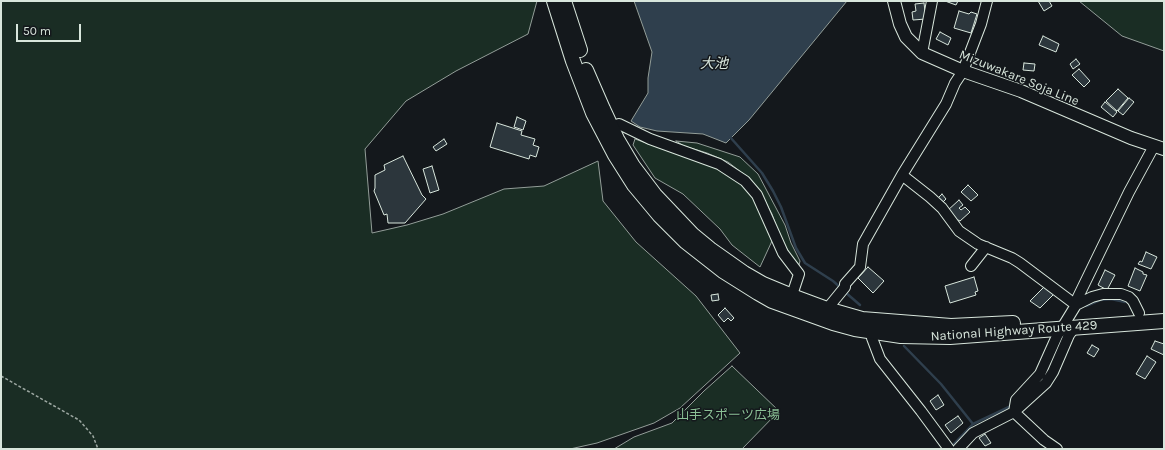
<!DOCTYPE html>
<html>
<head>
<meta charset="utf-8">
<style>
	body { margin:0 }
	#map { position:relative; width:1165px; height:450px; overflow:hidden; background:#14181c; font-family:Karla,sans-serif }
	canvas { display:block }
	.frame { position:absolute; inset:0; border:2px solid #d8e6dc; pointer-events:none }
	.scale { position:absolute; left:16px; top:24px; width:65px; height:18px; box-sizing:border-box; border:2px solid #d8e6dc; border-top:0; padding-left:5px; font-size:12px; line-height:14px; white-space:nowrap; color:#d8e6dc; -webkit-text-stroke:3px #14181c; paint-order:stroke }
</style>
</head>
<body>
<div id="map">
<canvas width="1165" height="450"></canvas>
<div class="frame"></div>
<div class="scale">50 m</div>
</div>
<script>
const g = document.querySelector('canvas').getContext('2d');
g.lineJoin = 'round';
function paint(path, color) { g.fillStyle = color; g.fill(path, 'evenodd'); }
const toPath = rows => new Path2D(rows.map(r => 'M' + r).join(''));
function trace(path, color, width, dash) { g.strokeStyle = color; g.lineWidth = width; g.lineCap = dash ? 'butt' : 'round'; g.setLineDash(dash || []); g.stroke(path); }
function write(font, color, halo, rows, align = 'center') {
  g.font = font + ' Karla,"Noto Sans JP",sans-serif'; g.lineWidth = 3; g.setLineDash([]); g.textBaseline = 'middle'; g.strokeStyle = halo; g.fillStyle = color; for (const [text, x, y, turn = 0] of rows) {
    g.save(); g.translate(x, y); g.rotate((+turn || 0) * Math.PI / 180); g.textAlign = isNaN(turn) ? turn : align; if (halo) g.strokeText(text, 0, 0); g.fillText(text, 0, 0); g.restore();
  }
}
const green = toPath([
	[1,1,537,1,528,34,456,71,406,101,365,149,372,233,407,225,443,214,504,189,544,186,598,161,603,201,636,242,696,296,740,353,680,408,654,423,597,443,570,449,1,449,1,1],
	[1079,1,1164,1,1164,51,1122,36,1079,1],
	[635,139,724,171,741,183,754,198,772,241,760,267,732,245,720,229,683,194,655,178,633,145,635,139],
	[676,141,697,143,740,157,758,174,785,225,791,243,800,261,799,265,790,254,780,237,772,214,760,192,746,176,728,162,707,153,684,146,676,141],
	[732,366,779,411,742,449,614,449,634,437,672,423,704,391,732,366]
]);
paint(green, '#1a2d24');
trace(green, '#939e99', 1);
const water = toPath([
	[634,1,847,1,749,120,726,143,703,134,657,131,640,127,631,121,648,93,648,78,652,52,634,1]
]);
paint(water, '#2f3f4d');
trace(water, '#939e99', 1);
trace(toPath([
	[730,137,762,173,773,191,781,207,796,248,805,263,833,281,842,289],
	[845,292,860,305],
	[1086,306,1100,300,1111,299,1125,302],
	[904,346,941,384,973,424,1011,406],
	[951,447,973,424]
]), '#2f3f4d', 2.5);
const building = toPath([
	[945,1,958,1,956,5,945,1],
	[1038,1,1049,1,1052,6,1044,11,1038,1],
	[924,3,926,19,913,20,912,12,916,11,915,4,924,3],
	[959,11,969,14,971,12,977,14,971,33,954,28,959,11],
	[940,32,951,38,948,45,936,39,940,32],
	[1043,36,1059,44,1056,52,1039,45,1043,36],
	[1076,59,1080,64,1073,69,1070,64,1076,59],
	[1024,63,1035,64,1034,71,1023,70,1024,63],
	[1079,69,1090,81,1084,87,1072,75,1079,69],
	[1118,89,1128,98,1117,111,1106,101,1118,89],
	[1129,98,1134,102,1123,115,1118,111,1129,98],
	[1105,102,1117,112,1113,117,1101,107,1105,102],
	[517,117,526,121,523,130,514,127,517,117],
	[497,123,522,131,521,135,535,139,533,145,539,147,536,157,530,155,529,159,490,147,497,123],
	[444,139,447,144,436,151,433,147,444,139],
	[403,156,422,195,426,199,405,223,388,223,387,214,384,215,374,191,375,188,375,175,385,170,384,165,403,156],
	[432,166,439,190,430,193,423,169,432,166],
	[968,185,978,195,971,201,961,192,968,185],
	[942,194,946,199,941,204,937,199,942,194],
	[959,200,963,205,959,208,961,210,965,207,970,212,960,221,958,220,956,221,947,211,959,200],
	[1146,252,1157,257,1151,269,1138,264,1140,261,1142,262,1146,252],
	[868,267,884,281,873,293,858,278,868,267],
	[1135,268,1143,272,1143,274,1147,275,1140,291,1128,286,1135,268],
	[1105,270,1115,275,1107,290,1098,285,1105,270],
	[974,277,978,291,975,292,976,295,950,303,945,286,974,277],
	[1045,286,1054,294,1040,308,1030,301,1045,286],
	[718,294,719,300,712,301,711,295,718,294],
	[725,308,734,318,731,321,728,318,724,322,718,315,725,308],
	[1155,341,1164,344,1164,355,1151,349,1155,341],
	[1092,345,1099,349,1094,357,1087,353,1092,345],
	[1147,356,1156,362,1145,379,1136,374,1147,356],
	[938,395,944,405,936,410,930,401,938,395],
	[958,416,963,423,951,433,945,425,958,416],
	[985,434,991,443,985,446,979,438,985,434]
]);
paint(building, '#2c363c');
trace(building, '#d8e6dc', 1);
const minor = toPath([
	[922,53,932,1],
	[606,128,619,124,650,139,719,164,745,181,757,195,783,253,799,274,790,301],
	[902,175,930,197,942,208,959,231,978,244,1012,258,1020,263,1076,305,1092,297,1103,294,1121,294,1129,297,1133,301,1139,313],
	[971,266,986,247],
	[825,315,827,309,845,287,845,284,860,267,863,244,902,175,946,104,955,83,963,71,981,24,987,1],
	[872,326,872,338,880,359,921,411,949,449],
	[958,449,973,433,1014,412,1046,383,1053,372,1069,335,1074,328],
	[1057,449,1044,440,1014,412,1016,400,1040,374,1057,336,1076,305,1078,297,1129,192,1154,146]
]);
const major = toPath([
	[894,1,900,24,906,37,922,53,963,71,1021,91,1131,138,1164,149]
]);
const highway = toPath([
	[554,1,573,61,593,113,615,155,634,185,659,215,686,242,723,271,758,293,772,301,833,323,855,329,901,336,950,337,1164,321],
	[564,1,580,50],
	[586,70,603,109,617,139,633,166,655,195,693,235,710,249,744,273,763,284,792,296,827,309,862,319,951,326,1013,323]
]);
trace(minor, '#d8e6dc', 12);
trace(major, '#d8e6dc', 14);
trace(highway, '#d8e6dc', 16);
trace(toPath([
	[1,376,79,420,93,436,98,449]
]), '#9da8a2', 1.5, [3, 2]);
trace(minor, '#14181c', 10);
trace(major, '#14181c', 12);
trace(highway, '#14181c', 14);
write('13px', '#d8e6dc', '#14181c', [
	["Mizuwakare Soja Line",1019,78,22],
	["National Highway Route 429",1014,331,-4]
]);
write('13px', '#8ac095', '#14181c', [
	["山手スポーツ広場",728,415]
]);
write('italic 14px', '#d8e6dc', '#14181c', [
	["大池",714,64]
]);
</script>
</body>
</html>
